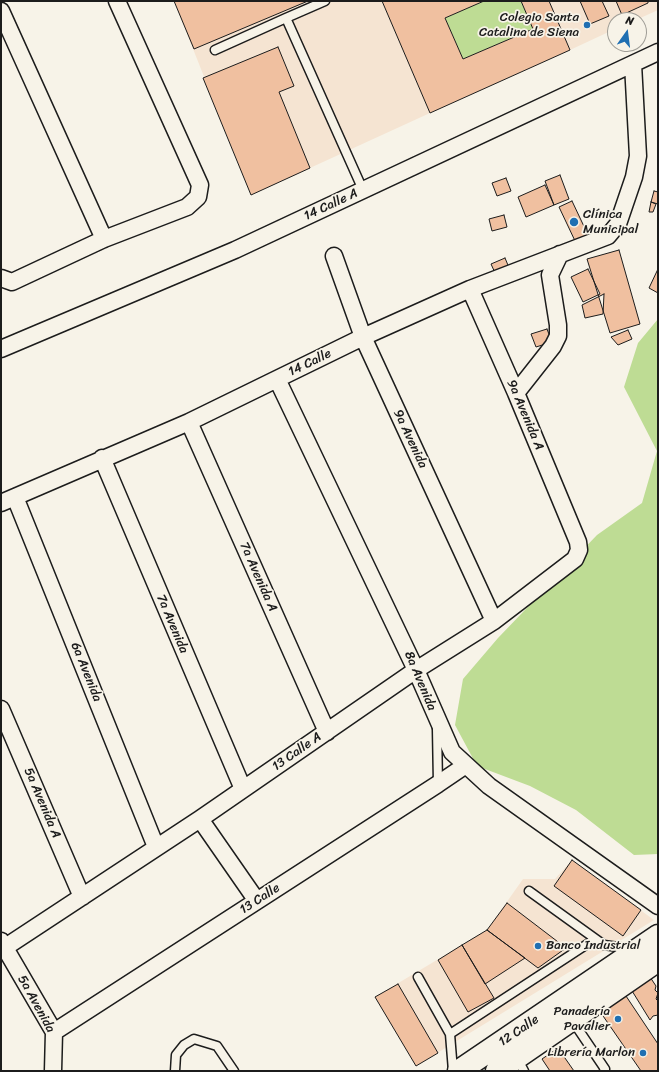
<!DOCTYPE html>
<html>
<head>
<meta charset="utf-8">
<style>
	body { margin:0 }
	#map { position:relative; width:659px; height:1072px; overflow:hidden; background:#f7f3e8; font-family:Sriracha,sans-serif }
	canvas { display:block }
	.frame { position:absolute; inset:0; border:2px solid #1c1c1c; pointer-events:none }
	.north { position:absolute; left:607px; top:12px; width:40px; height:40px; box-sizing:border-box; background:#f7f3e8; border:1px solid #9f9d96; border-radius:50%; rotate:14deg; font-size:11px; font-weight:700; line-height:16px; text-align:center; color:#1c1c1c }
	.north::after { content:''; display:block; margin:auto; width:14px; height:18px; background:#1f6fb2; clip-path:polygon(50% 0,100% 100%,50% 72%,0 100%) }
</style>
</head>
<body>
<div id="map">
<canvas width="659" height="1072"></canvas>
<div class="frame"></div>
<div class="north">N</div>
</div>
<script>
const g = document.querySelector('canvas').getContext('2d');
g.lineJoin = 'round';
function paint(path, color) { g.fillStyle = color; g.fill(path, 'evenodd'); }
const toPath = rows => new Path2D(rows.map(r => 'M' + r).join(''));
function trace(path, color, width, dash) { g.strokeStyle = color; g.lineWidth = width; g.lineCap = dash ? 'butt' : 'round'; g.setLineDash(dash || []); g.stroke(path); }
function write(font, color, halo, rows, align = 'center') {
  g.font = font + ' Sriracha,sans-serif'; g.lineWidth = 3.5; g.setLineDash([]); g.textBaseline = 'middle'; g.strokeStyle = halo; g.fillStyle = color; for (const [text, x, y, turn = 0] of rows) {
    g.save(); g.translate(x, y); g.rotate((+turn || 0) * Math.PI / 180); g.textAlign = isNaN(turn) ? turn : align; if (halo) g.strokeText(text, 0, 0); g.fillText(text, 0, 0); g.restore();
  }
}
paint(toPath([
	[174,1,382,1,430,113,251,195],
	[549,1,658,1,658,10,636,20,615,20,615,29,570,50],
	[572,860,654,920,416,1066,375,997,487,930,523,879,555,879]
]), '#f5e4d2');
paint(toPath([
	[484,1,521,1,533,29,463,59,445,18],
	[658,319,658,854,634,855,576,810,530,786,477,766,455,725,463,679,498,638,597,535,642,503,657,451,624,387,638,343]
]), '#bedc94');
const building = toPath([
	[174,1,308,1,194,49,174,1],
	[382,1,484,1,445,18,463,59,533,29,521,1,549,1,570,50,430,113,382,1],
	[580,1,602,1,609,16,590,24,580,1],
	[616,1,648,1,648,3,622,15,616,1],
	[278,47,294,86,279,92,310,168,251,195,203,78,278,47],
	[560,175,569,199,554,205,545,181,560,175],
	[506,178,511,191,497,196,492,183,506,178],
	[545,185,554,205,526,217,518,197,545,185],
	[654,191,658,192,658,204,651,202,654,191],
	[572,201,589,237,576,243,559,207,572,201],
	[651,202,656,204,653,212,649,212,651,202],
	[504,215,507,227,492,231,489,219,504,215],
	[619,250,640,324,610,333,587,259,619,250],
	[505,258,510,270,496,275,491,264,505,258],
	[588,269,600,294,583,302,571,277,588,269],
	[658,269,658,293,649,288,658,269],
	[604,294,603,314,585,318,582,305,604,294],
	[547,329,552,342,536,347,531,334,547,329],
	[628,330,632,339,618,345,611,337,628,330],
	[572,860,641,910,623,936,554,886,572,860],
	[507,903,566,948,538,968,487,930,507,903],
	[487,930,525,958,485,984,462,945,487,930],
	[462,945,494,998,468,1012,438,960,462,945],
	[648,974,656,986,655,990,658,993,656,999,658,1001,658,1015,653,1016,650,1020,629,986,648,974],
	[398,984,438,1053,416,1066,375,997,398,984],
	[626,996,658,1044,658,1071,641,1071,601,1013,626,996],
	[558,1048,574,1071,550,1071,542,1059,558,1048]
]);
paint(building, '#f0c0a0');
trace(building, '#1c1c1c', 1);
const lane = toPath([
	[325,1,286,18,363,190],
	[215,50,286,18],
	[437,729,438,784],
	[529,891,604,945,632,949],
	[418,977,450,1034,453,1071],
	[572,1020,605,1069,604,1071],
	[450,1034,595,939],
	[517,1058,524,1071],
	[175,1071,176,1055,184,1045,194,1039,217,1046,234,1071]
]);
const street = toPath([
	[1,11,104,239],
	[334,256,363,337,494,621],
	[1,278,12,282,104,239,187,207,198,197,200,185,117,1],
	[1,349,235,250,658,52],
	[277,379,416,670,452,752,489,786,658,906],
	[516,393,553,346,558,336,558,325,550,275,560,254],
	[189,422,327,732],
	[102,458,243,789],
	[15,497,156,847],
	[1,503,189,422,363,337,470,289,608,236,618,224,634,177,638,156,633,64],
	[1,709,82,897],
	[200,819,257,901],
	[1,941,54,1032,53,1071],
	[1,950,200,819,416,670,494,621,575,559,579,550,578,542,516,393,470,289],
	[54,1032,438,784,466,765]
]);
const secondary = toPath([
	[459,1071,658,936],
	[497,1071,658,960]
]);
trace(lane, '#1c1c1c', 11);
trace(street, '#1c1c1c', 19);
trace(secondary, '#1c1c1c', 25);
trace(lane, '#f7f3e8', 8);
trace(street, '#f7f3e8', 16);
trace(secondary, '#f7f3e8', 22);
for (const [x, y, r, color] of [
	[587,25,4,"#1f6fb2"],
	[574,222,5,"#1f6fb2"],
	[538,946,4,"#1f6fb2"],
	[618,1019,4,"#1f6fb2"],
	[643,1053,4,"#1f6fb2"]
]) { const dot = new Path2D(); dot.arc(x, y, r, 0, 2 * Math.PI); g.fillStyle = color; g.fill(dot); trace(dot, '#f7f3e8', 1.5); }
write('13px', '#1c1c1c', '#f7f3e8', [
	["Colegio Santa",579,18],
	["Catalina de Siena",579,33],
	["Clínica",583,215,"left"],
	["Municipal",583,230,"left"],
	["Banco Industrial",546,946,"left"],
	["Panadería",610,1012],
	["Pavalier",610,1027],
	["Librería Marlon",635,1053]
], 'right');
write('13px', '#1c1c1c', '#f7f3e8', [
	["14 Calle A",331,205,-25],
	["14 Calle",310,363,-26],
	["9a Avenida A",525,415,67],
	["9a Avenida",410,439,65],
	["7a Avenida A",258,577,66],
	["7a Avenida",172,624,67],
	["6a Avenida",86,672,68],
	["8a Avenida",420,681,67],
	["13 Calle A",297,752,-35],
	["5a Avenida A",42,803,67],
	["13 Calle",260,899,-33],
	["5a Avenida",36,1004,61],
	["12 Calle",519,1031,-34]
]);
</script>
</body>
</html>
